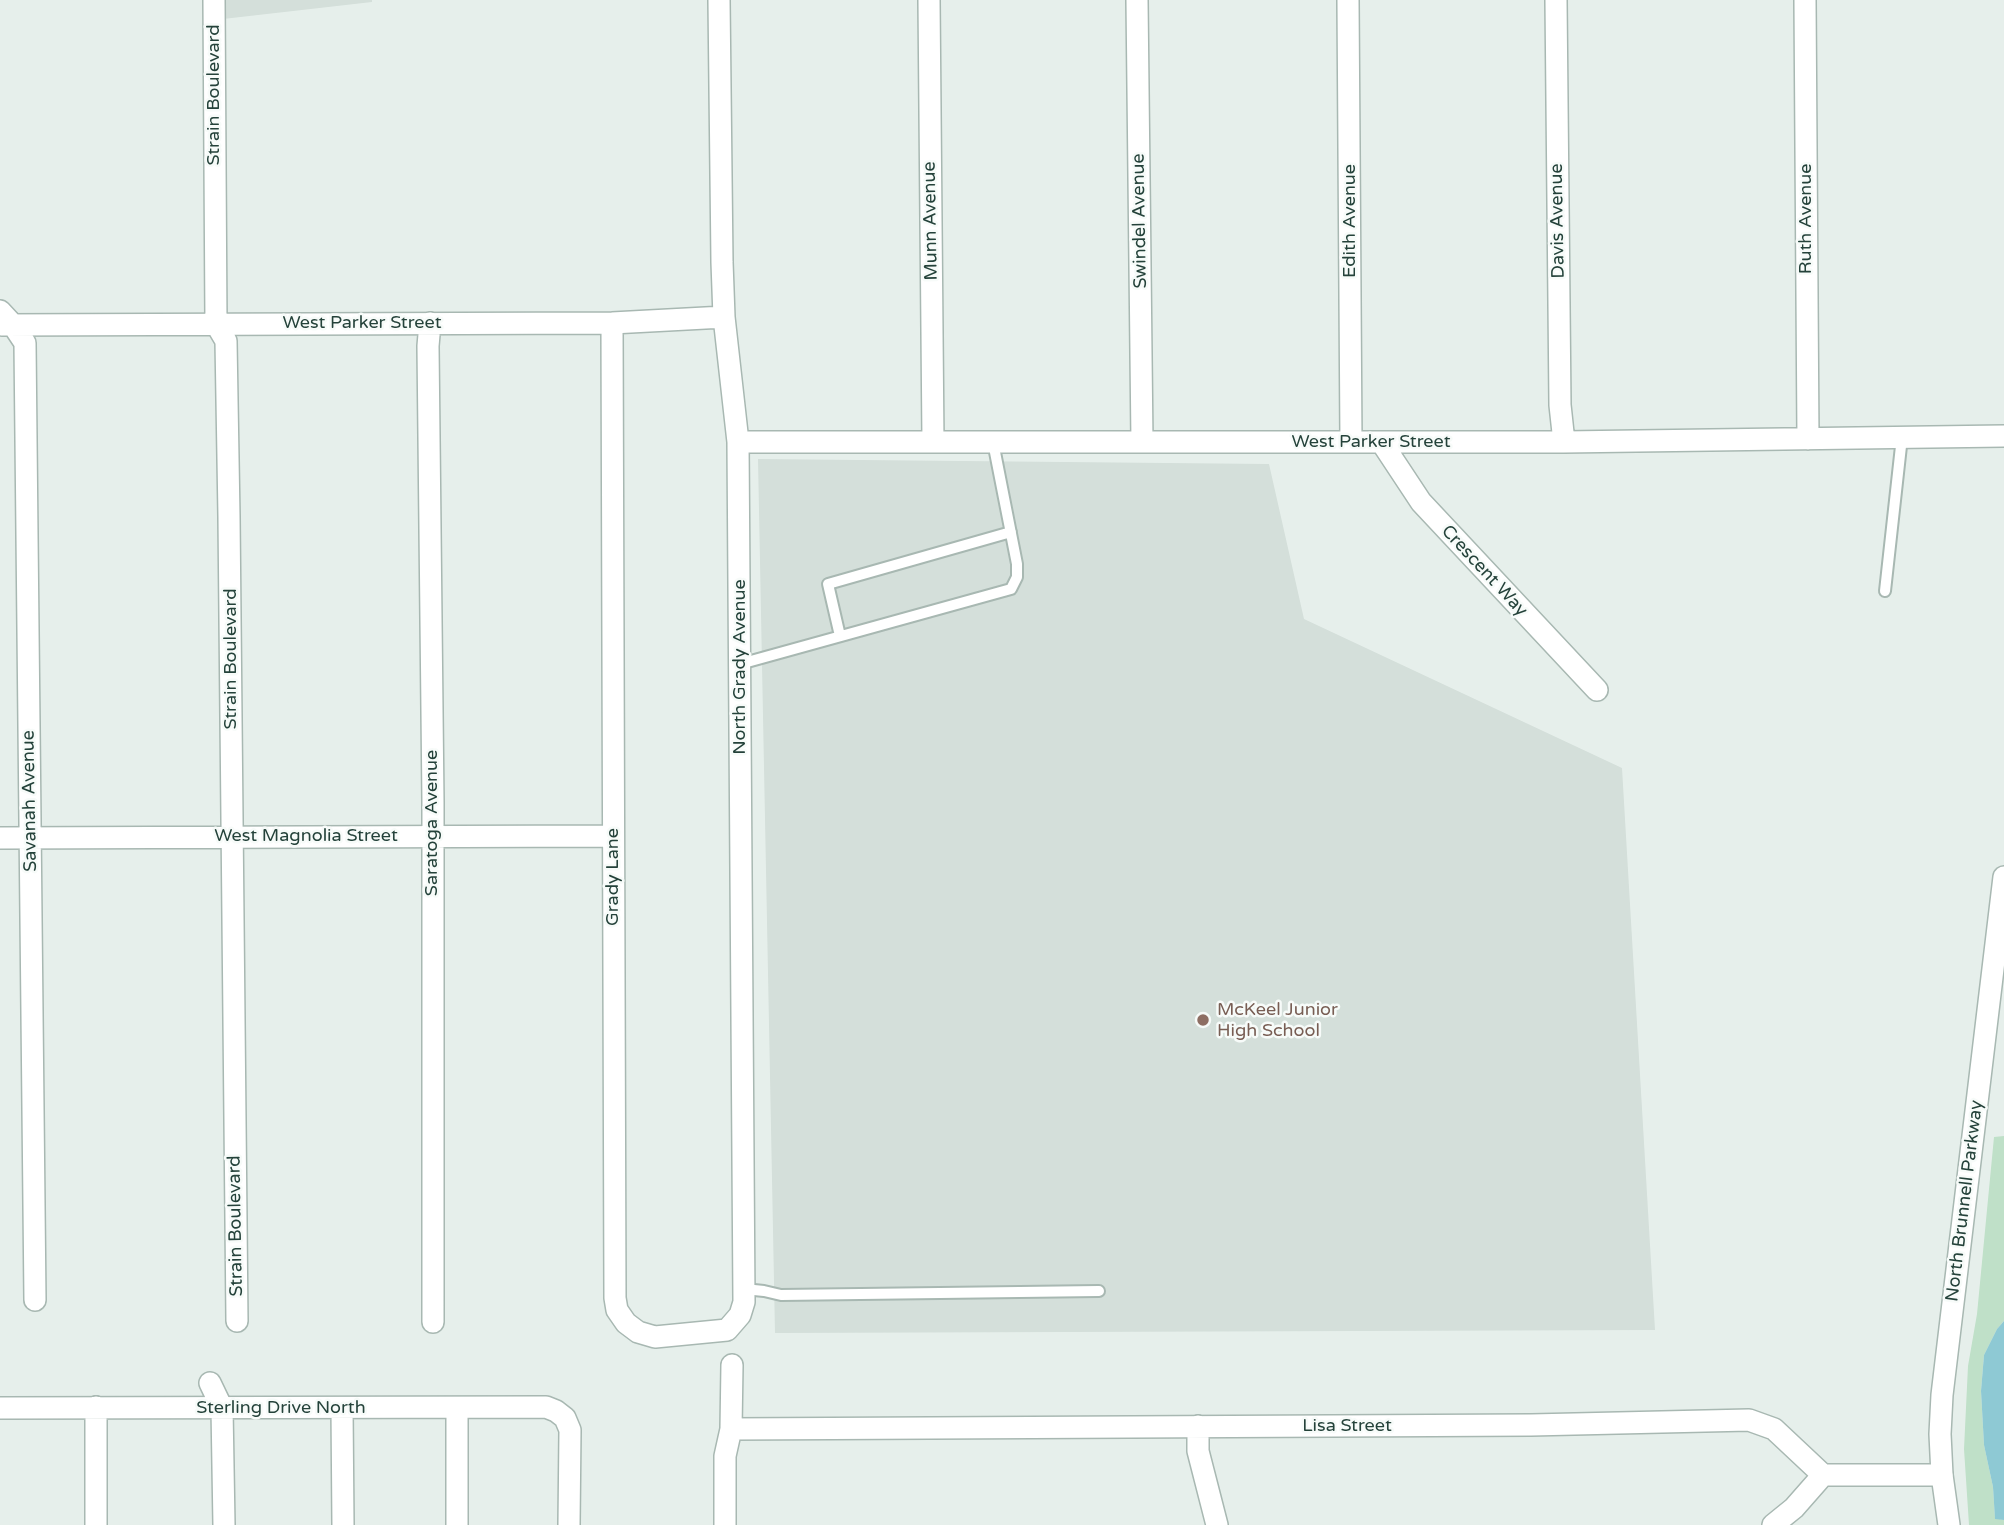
<!DOCTYPE html>
<html>
<head>
<meta charset="utf-8">
<style>
	body { margin:0 }
	canvas { display:block; background:#e6efeb }
</style>
</head>
<body>
<canvas width="2004" height="1525"></canvas>
<script>
const g = document.querySelector('canvas').getContext('2d');
g.lineJoin = 'round';
function paint(path, color) { g.fillStyle = color; g.fill(path, 'evenodd'); }
const toPath = rows => new Path2D(rows.map(r => 'M' + r).join(''));
function trace(path, color, width, dash) { g.strokeStyle = color; g.lineWidth = width; g.lineCap = dash ? 'butt' : 'round'; g.setLineDash(dash || []); g.stroke(path); }
function write(font, color, halo, rows, align = 'center') {
  g.font = font + ' "Varela Round",sans-serif'; g.lineWidth = 5; g.setLineDash([]); g.textBaseline = 'middle'; g.strokeStyle = halo; g.fillStyle = color; for (const [text, x, y, turn = 0] of rows) {
    g.save(); g.translate(x, y); g.rotate((+turn || 0) * Math.PI / 180); g.textAlign = isNaN(turn) ? turn : align; if (halo) g.strokeText(text, 0, 0); g.fillText(text, 0, 0); g.restore();
  }
}
paint(toPath([
	[223,0,372,0,372,2,223,19],
	[758,459,1269,464,1304,619,1622,768,1655,1330,775,1333]
]), '#d4dfda');
paint(toPath([
	[2004,1136,2004,1321,1997,1329,1984,1355,1981,1391,1984,1445,1993,1487,1995,1518,2004,1520,2004,1525,1969,1525,1964,1449,1968,1366,1977,1314,1994,1137]
]), '#bfe0c8');
paint(toPath([
	[2004,1321,2004,1520,1995,1519,1993,1487,1984,1445,1981,1391,1984,1355,1997,1329]
]), '#8ec9d4');
const service = toPath([
	[1885,591,1902,437],
	[840,636,828,584,1011,532],
	[740,664,1011,589,1017,577,1017,564,993,442],
	[744,1289,764,1291,781,1295,1099,1291]
]);
const minor = toPath([
	[214,0,216,324,226,341,229,517,237,1321],
	[929,0,933,442],
	[1137,0,1142,442],
	[1348,0,1351,442],
	[1556,0,1560,405,1564,442],
	[1805,0,1808,439],
	[0,311,13,325,25,343,35,1300],
	[430,323,428,346,433,802,433,1322],
	[612,323,615,1298,617,1310,626,1323,638,1332,655,1337,727,1330,740,1315,744,1302,738,442,724,317,722,262,719,0],
	[2,325,612,323,724,317],
	[738,442,1564,442,2004,436],
	[1382,443,1421,502,1597,690],
	[0,838,612,836],
	[210,1383,222,1408,224,1525],
	[96,1407,96,1525],
	[0,1408,546,1407,556,1411,565,1418,570,1430,569,1525],
	[342,1408,343,1525],
	[457,1408,457,1525],
	[1198,1426,1198,1451,1217,1525],
	[731,1429,1531,1425,1749,1420,1774,1429,1823,1475,1942,1475],
	[725,1525,725,1456,731,1429,732,1365],
	[1773,1525,1794,1508,1823,1475]
]);
const tertiary = toPath([
	[1949,1525,1942,1475,1940,1434,1942,1395,2004,877]
]);
trace(service, '#a8b8b2', 14);
trace(minor, '#a8b8b2', 24);
trace(tertiary, '#a8b8b2', 24);
trace(service, '#fff', 10);
trace(minor, '#fff', 21);
trace(tertiary, '#fff', 21);
for (const [x, y, r, color] of [
	[1203,1020,7,"#8d6e63"]
]) { const dot = new Path2D(); dot.arc(x, y, r, 0, 2 * Math.PI); g.fillStyle = color; g.fill(dot); trace(dot, '#f7fbf9', 2.5); }
write('18px', '#24423a', '#f7fbf9', [
	["Strain Boulevard",214,95,-90],
	["Ruth Avenue",1806,219,-90],
	["Munn Avenue",931,221,-91],
	["Swindel Avenue",1140,221,-91],
	["Edith Avenue",1350,221,-90],
	["Davis Avenue",1558,221,-91],
	["West Parker Street",362,323],
	["West Parker Street",1371,442],
	["Crescent Way",1484,571,47],
	["Strain Boulevard",231,659,-90],
	["North Grady Avenue",740,667,-90],
	["Savanah Avenue",30,801,-91],
	["Saratoga Avenue",432,823,-90],
	["West Magnolia Street",306,836],
	["Grady Lane",613,877,-90],
	["North Brunnell Parkway",1965,1201,-83],
	["Strain Boulevard",236,1226,-91],
	["Sterling Drive North",281,1408],
	["Lisa Street",1347,1426]
]);
write('18px', '#785e54', '#f7fbf9', [
	["McKeel Junior",1217,1010],
	["High School",1217,1031]
], 'left');
</script>
</body>
</html>
